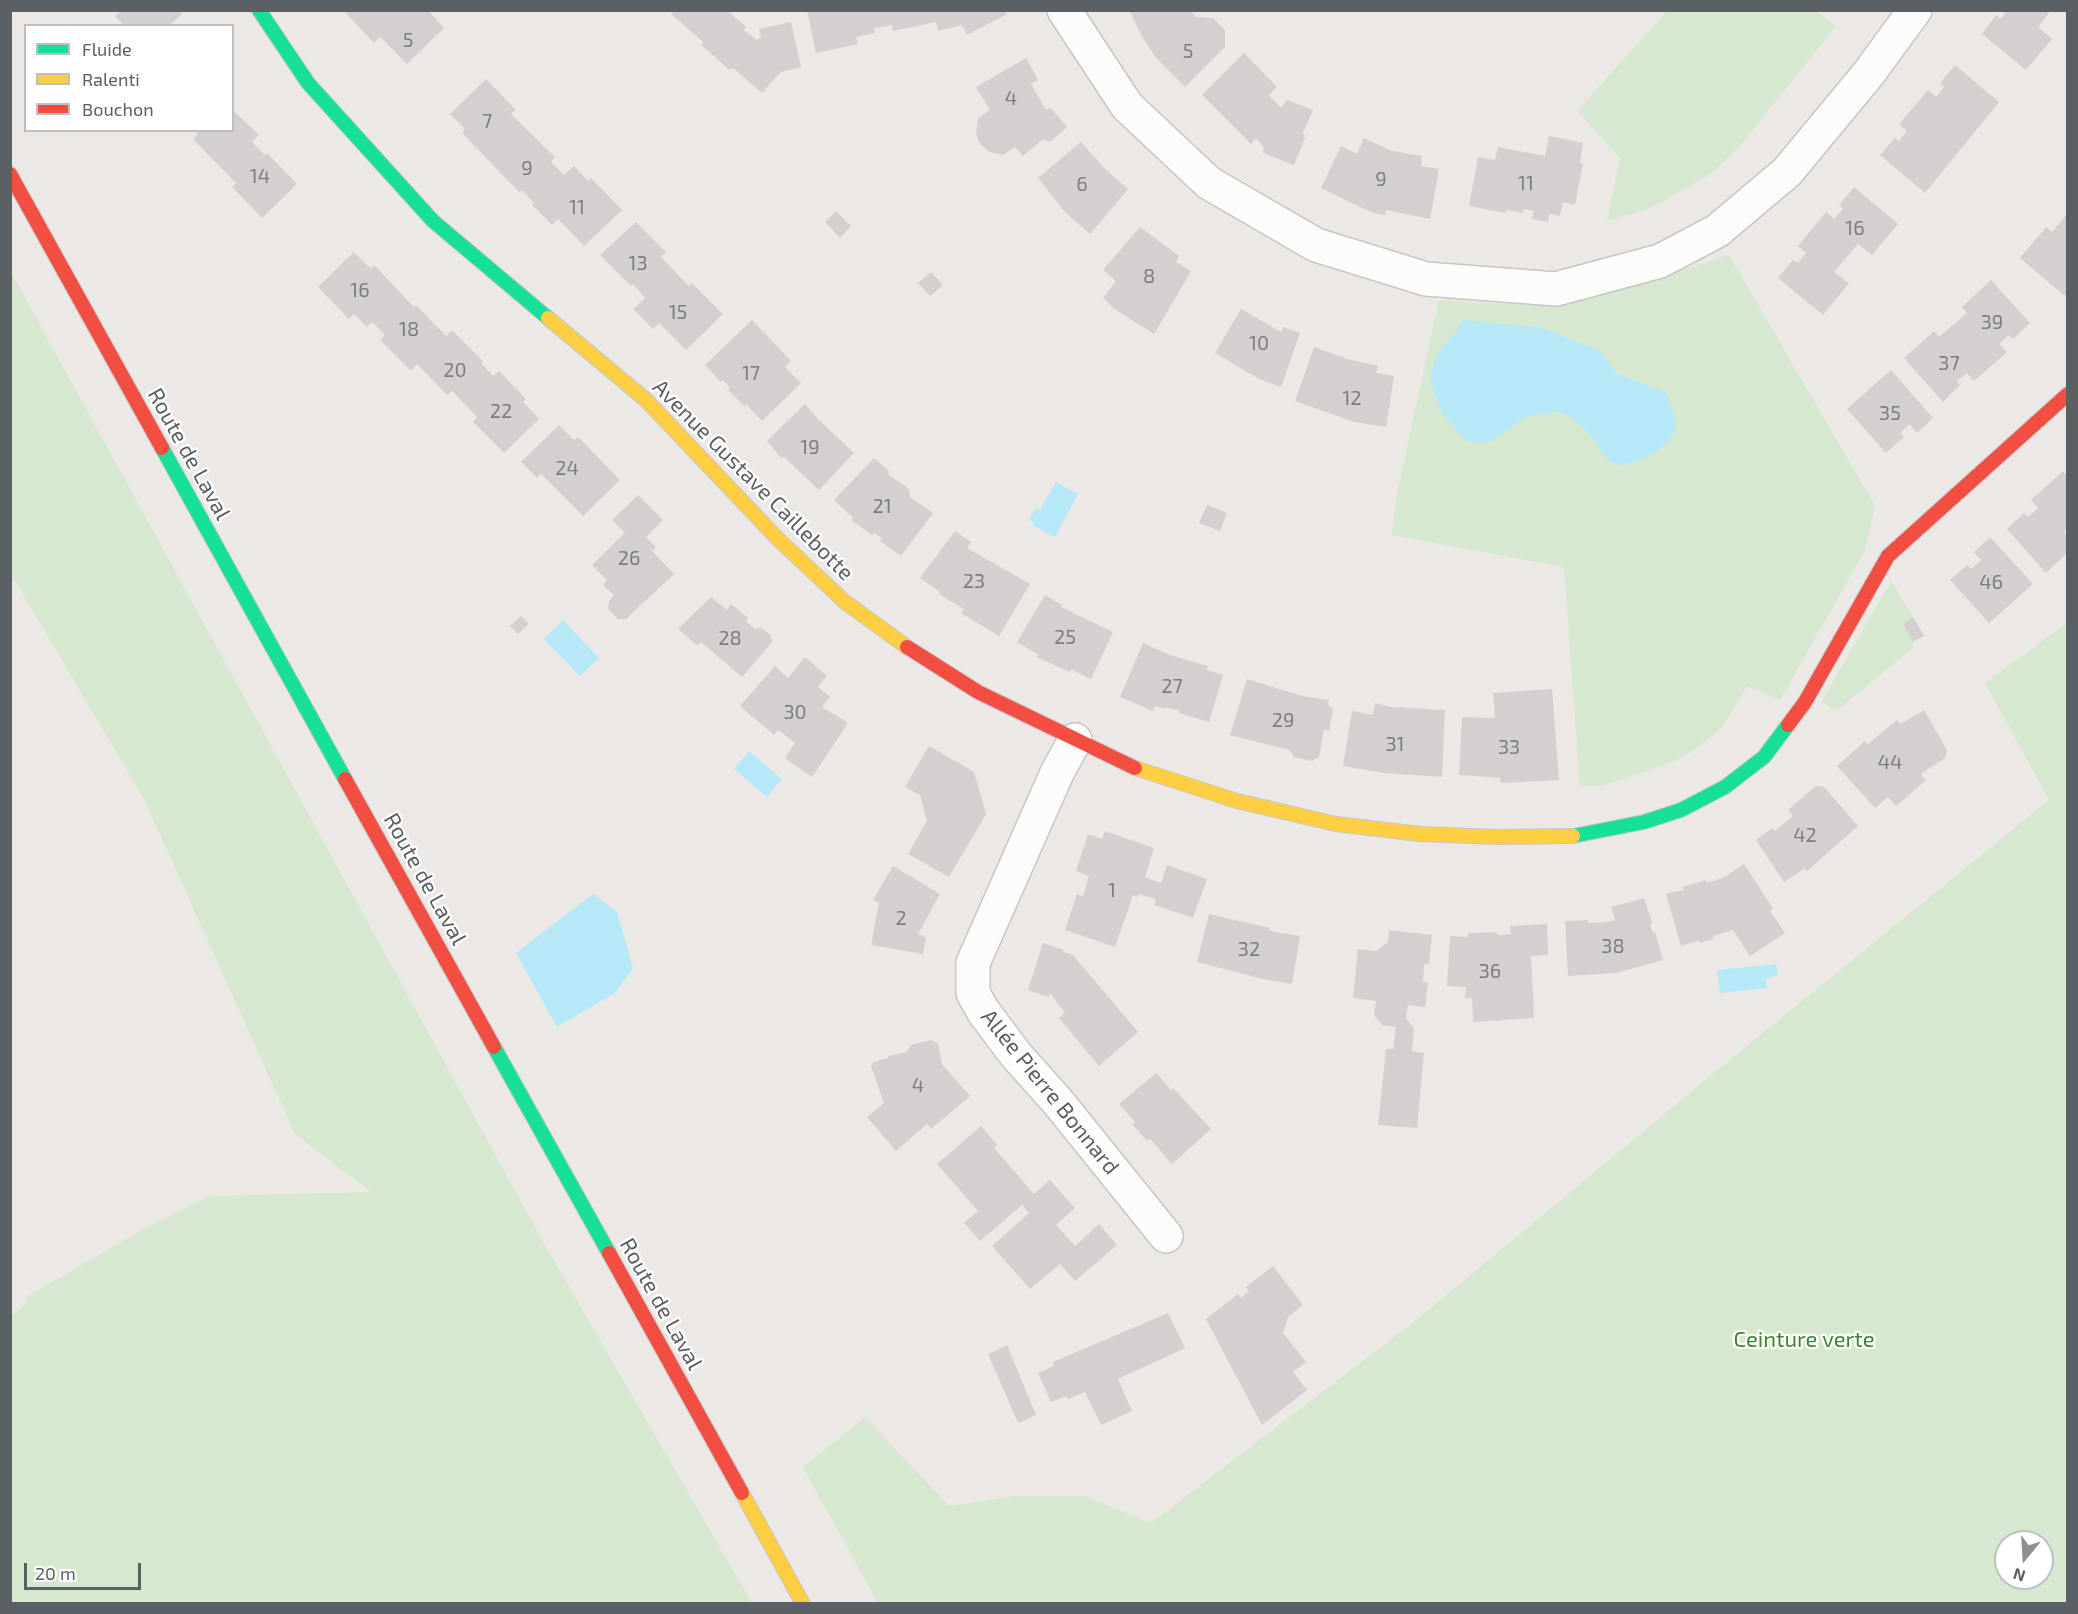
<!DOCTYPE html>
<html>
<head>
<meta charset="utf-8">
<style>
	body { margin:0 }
	#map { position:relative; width:2078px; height:1614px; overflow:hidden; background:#ebe8e5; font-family:"Exo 2",sans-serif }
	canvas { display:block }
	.frame { position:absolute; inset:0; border:12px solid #5a6064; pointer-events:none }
	.legend { position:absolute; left:24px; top:24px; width:210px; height:108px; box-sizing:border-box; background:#fff; border:2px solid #bdbfc1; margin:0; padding:8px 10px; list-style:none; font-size:18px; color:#5a6064 }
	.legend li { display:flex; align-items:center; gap:12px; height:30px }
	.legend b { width:30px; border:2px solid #bdbfc1 }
	.north { position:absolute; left:1994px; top:1530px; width:60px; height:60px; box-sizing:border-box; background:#fff; border:2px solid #bdbfc1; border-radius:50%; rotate:198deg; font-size:16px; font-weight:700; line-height:24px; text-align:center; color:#5a6064 }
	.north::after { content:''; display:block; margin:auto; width:21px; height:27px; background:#8d9091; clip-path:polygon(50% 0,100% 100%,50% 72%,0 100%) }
	.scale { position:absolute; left:24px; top:1563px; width:117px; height:27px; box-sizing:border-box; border:3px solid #5a6064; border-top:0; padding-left:8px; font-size:18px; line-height:21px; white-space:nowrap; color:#5a6064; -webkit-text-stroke:4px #fff; paint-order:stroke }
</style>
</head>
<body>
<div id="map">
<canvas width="2078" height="1614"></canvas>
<div class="frame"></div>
<ul class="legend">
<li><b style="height:8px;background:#16e098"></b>Fluide</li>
<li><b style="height:8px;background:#ffcf43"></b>Ralenti</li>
<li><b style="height:8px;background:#f24e42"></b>Bouchon</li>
</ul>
<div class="north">N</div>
<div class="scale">20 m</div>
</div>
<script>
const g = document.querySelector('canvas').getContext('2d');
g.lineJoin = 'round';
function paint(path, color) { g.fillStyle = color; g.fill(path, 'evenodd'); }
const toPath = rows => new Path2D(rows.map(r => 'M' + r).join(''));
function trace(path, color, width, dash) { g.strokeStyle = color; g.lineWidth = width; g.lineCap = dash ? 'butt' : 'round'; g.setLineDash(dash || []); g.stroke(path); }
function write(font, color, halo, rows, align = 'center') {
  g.font = font + ' "Exo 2",sans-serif'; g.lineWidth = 4.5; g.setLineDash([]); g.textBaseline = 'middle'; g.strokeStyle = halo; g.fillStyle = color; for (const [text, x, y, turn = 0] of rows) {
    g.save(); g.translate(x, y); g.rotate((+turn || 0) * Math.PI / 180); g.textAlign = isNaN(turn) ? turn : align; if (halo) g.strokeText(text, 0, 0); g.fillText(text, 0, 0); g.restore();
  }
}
paint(toPath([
	[1668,10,1816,11,1836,26,1738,148,1709,175,1651,208,1607,221,1620,158,1577,111],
	[1729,255,1875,506,1865,550,1780,700,1747,686,1721,729,1691,752,1672,762,1602,786,1580,786,1564,567,1392,535,1397,494,1439,300,1535,306,1627,288],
	[11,272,542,1240,752,1603,11,1603,11,1316,25,1305,28,1296,142,1230,209,1196,371,1192,295,1134,144,799,17,584,11,579],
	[1891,581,1913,617,1903,624,1913,642,1913,648,1841,707,1833,710,1822,701],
	[2067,623,2067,1603,878,1603,803,1467,865,1417,949,1506,1016,1496,1085,1496,1151,1523,1419,1318,1716,1071,2049,800,1985,683],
	[2006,1542,2042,1542,2042,1578,2006,1578]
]), '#d6e8cf');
paint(toPath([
	[1464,320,1542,328,1600,351,1617,374,1667,393,1675,420,1675,429,1669,441,1653,454,1645,458,1621,465,1615,464,1608,460,1591,436,1580,425,1568,415,1557,412,1527,416,1490,442,1472,443,1465,440,1441,412,1430,379,1435,358],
	[1056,482,1078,494,1055,537,1032,525,1033,522,1029,520,1035,509,1040,510],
	[563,620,599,658,580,676,544,639],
	[749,751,782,779,767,797,734,769],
	[593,894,617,912,633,968,615,993,557,1027,516,953],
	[1776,964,1778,975,1766,979,1767,988,1720,993,1717,970]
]), '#b7e8f7');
paint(toPath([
	[118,10,179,10,182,14,169,26,124,26,115,16,120,12],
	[343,10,428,10,444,28,407,64,380,37,374,43],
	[673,10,730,10,729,12,746,27,744,30,757,40,761,36,759,29,791,22,801,67,781,72,762,93,733,68,730,70,701,45,703,42,671,14],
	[807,10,1005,10,1007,14,967,35,962,25,938,31,936,22,893,31,892,25,874,28,875,33,856,37,858,44,816,53],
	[1129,10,1191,10,1195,17,1213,18,1225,30,1225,47,1185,87,1156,58,1143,38],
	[2007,10,2051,10,2038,27,2052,39,2026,70,1982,34,1996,15,2001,19],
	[1244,53,1277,87,1269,95,1281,108,1287,100,1313,110,1303,133,1305,138,1294,165,1263,153,1264,148,1256,138,1251,144,1202,95],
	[1026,58,1038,80,1031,84,1046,110,1050,107,1067,127,1050,142,1043,139,1023,156,1015,147,1003,155,989,152,980,144,976,134,978,118,990,110,976,87],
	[1955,65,1999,102,1925,193,1880,155,1895,138,1899,141,1907,131,1899,124,1928,90,1936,97,1944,87,1940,83],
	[486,79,516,110,511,114,555,157,551,162,564,175,574,166,588,181,591,178,622,210,584,246,558,219,552,225,532,205,534,203,522,190,519,192,462,133,465,129,450,114],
	[232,109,259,135,252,142,265,155,267,153,297,184,262,218,232,187,236,183,193,139,198,134,194,130,232,130],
	[1549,136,1583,143,1580,163,1583,164,1575,205,1563,202,1560,216,1549,214,1548,222,1532,219,1534,211,1524,209,1523,213,1506,210,1506,213,1469,206,1478,157,1495,160,1498,147,1545,156],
	[1364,138,1392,151,1422,156,1421,166,1439,169,1430,219,1386,210,1385,215,1373,213,1321,188,1341,146,1357,154],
	[1081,142,1107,171,1128,189,1090,234,1065,212,1038,178],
	[1854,187,1898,224,1872,255,1858,244,1834,272,1849,283,1823,315,1778,278,1793,260,1798,263,1806,253,1798,246,1826,212,1834,219,1843,209,1839,205],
	[836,211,851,226,840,238,825,222],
	[2067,214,2067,292,2065,296,2020,258,2046,227,2052,232],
	[636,222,666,252,661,257,689,286,692,283,723,314,686,350,659,323,653,329,633,309,645,298,633,284,631,286,600,255],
	[1140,227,1179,256,1176,262,1191,271,1154,334,1116,310,1103,298,1116,281,1103,270],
	[354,252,371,269,374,265,414,307,416,305,446,336,452,330,483,361,481,363,493,376,499,371,526,399,523,402,539,419,504,453,473,422,477,417,452,391,447,395,417,364,411,371,380,340,385,335,372,322,367,327,354,314,349,319,318,287],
	[931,272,943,285,930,296,918,283],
	[1991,280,2030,323,2013,339,2009,335,1999,344,2007,352,1974,381,1967,373,1957,381,1960,385,1943,402,1904,358,1934,331,1939,337,1967,313,1962,307],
	[1241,309,1281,332,1283,327,1300,333,1281,387,1259,379,1215,353],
	[752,320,791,361,785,367,801,383,762,421,746,404,744,406,728,390,730,388,723,380,721,382,705,365],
	[1314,347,1347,359,1378,366,1376,373,1394,376,1386,427,1354,422,1295,401],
	[1891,370,1933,418,1917,433,1910,424,1900,433,1904,437,1886,453,1847,409],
	[805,404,818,419,854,453,819,490,783,456,782,459,767,441],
	[559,425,574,440,578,437,620,480,583,516,541,474,537,478,521,462],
	[874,458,889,471,888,474,909,489,910,497,933,513,901,556,880,541,882,538,874,533,872,535,851,520,853,518,834,500],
	[2063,471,2067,476,2067,528,2064,532,2067,536,2067,553,2046,573,2007,529,2024,513,2028,517,2038,508,2031,500],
	[638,495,663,520,646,537,656,547,652,551,674,574,626,619,618,619,608,609,609,601,614,595,603,585,607,580,592,565,625,533,612,520],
	[1207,505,1227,513,1220,531,1199,523],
	[955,531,971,542,967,548,1030,584,999,636,961,613,964,609,939,594,940,592,920,578],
	[1990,537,2033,584,1989,623,1950,580,1967,565,1971,569,1981,560,1974,552],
	[1045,595,1062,605,1061,607,1113,632,1091,679,1071,669,1070,672,1036,657,1039,655,1017,642],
	[711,597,727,610,731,604,748,618,746,621,755,629,761,628,771,635,772,642,742,677,701,642,698,646,678,629],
	[521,616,529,624,518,634,510,626],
	[1913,617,1924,636,1913,642,1903,624],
	[1143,643,1170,655,1208,666,1207,670,1223,675,1209,722,1179,713,1180,711,1165,707,1165,709,1155,706,1153,711,1120,697],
	[805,657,827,676,818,687,830,697,822,707,848,723,812,777,785,758,795,743,778,730,774,735,740,706,775,666,788,678],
	[1247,679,1302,696,1329,700,1328,704,1333,710,1329,731,1324,729,1319,757,1312,761,1294,757,1289,750,1230,735],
	[1552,689,1559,780,1501,783,1500,778,1459,775,1462,717,1495,718,1493,693],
	[1375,703,1391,707,1445,710,1442,777,1384,773,1343,766,1352,711,1373,715],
	[1924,710,1947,750,1945,758,1921,774,1926,780,1896,806,1888,797,1875,808,1837,766,1865,741,1868,744,1897,720,1900,724],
	[929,746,974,772,986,814,949,877,908,854,927,821,920,795,905,787],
	[1816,786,1824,787,1858,826,1807,871,1805,868,1784,882,1756,840,1772,828,1775,831,1793,816,1788,810],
	[1105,831,1154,848,1145,877,1161,883,1167,865,1207,879,1193,918,1154,905,1156,899,1139,894,1138,897,1133,895,1115,947,1065,930,1077,894,1083,896,1089,876,1076,871,1088,834,1102,839],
	[1744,864,1773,909,1770,911,1785,933,1750,956,1733,930,1713,936,1714,939,1699,943,1699,940,1681,946,1666,894,1684,890,1683,887,1706,880,1706,883,1723,878],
	[893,866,940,894,918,934,926,937,923,954,871,945,879,903,873,900],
	[1644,898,1652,922,1650,925,1653,933,1655,932,1663,960,1616,973,1568,976,1565,921,1588,920,1588,923,1607,922,1615,920,1611,907],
	[1209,914,1270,928,1269,930,1275,932,1300,936,1292,984,1263,979,1197,962],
	[1547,924,1548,955,1531,956,1534,1018,1473,1022,1472,998,1465,998,1466,987,1447,986,1450,936,1468,937,1468,933,1496,932,1499,935,1511,934,1510,926],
	[1389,930,1432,935,1429,964,1424,964,1423,982,1428,983,1425,1007,1408,1005,1406,1018,1414,1029,1412,1051,1424,1053,1417,1128,1378,1125,1386,1049,1393,1049,1396,1027,1382,1025,1374,1015,1376,1001,1353,998,1358,949,1376,951,1388,942],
	[1043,943,1064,950,1063,952,1073,955,1138,1032,1099,1066,1059,1018,1065,1013,1050,993,1049,997,1028,990],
	[931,1040,938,1044,942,1064,970,1096,931,1129,927,1124,896,1151,867,1117,884,1103,871,1066,874,1062,888,1058,889,1056,907,1052,911,1045],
	[1156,1073,1171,1090,1173,1088,1211,1129,1172,1164,1150,1139,1147,1141,1132,1124,1135,1122,1119,1104],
	[981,1126,997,1145,994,1148,1034,1194,1050,1180,1075,1208,1056,1225,1075,1246,1099,1224,1117,1245,1075,1281,1060,1264,1030,1289,992,1246,1029,1213,1022,1205,980,1241,964,1223,978,1211,937,1164],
	[1273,1266,1303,1305,1288,1317,1283,1333,1306,1362,1293,1372,1307,1390,1262,1425,1206,1319,1238,1294,1241,1298,1249,1291,1246,1287],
	[1168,1313,1185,1348,1118,1379,1132,1411,1101,1425,1085,1392,1068,1399,1066,1396,1051,1402,1038,1373,1054,1366,1053,1362],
	[1007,1345,1036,1415,1018,1423,988,1354]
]), '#d3d0cf');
const street = toPath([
	[1064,10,1127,106,1209,183,1316,245,1426,279,1556,289,1660,261,1717,231,1787,172,1869,73,1915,10],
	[1075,740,1057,773,973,963,973,993,983,1011,1016,1055,1058,1102,1166,1236]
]);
const fast = toPath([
	[259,10,308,83,433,221,548,318],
	[162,448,345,779],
	[1573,836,1644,822,1681,810,1725,787,1764,757,1788,725],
	[494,1047,609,1253]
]);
const slow = toPath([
	[548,318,645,399,778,539,845,602,907,647],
	[1135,768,1237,801,1336,824,1420,834,1498,837,1573,836],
	[742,1493,803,1604]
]);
const jam = toPath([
	[10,174,162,448],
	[907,647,978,692,1135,768],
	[1788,725,1805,702,1888,556,2068,394],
	[345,779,494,1047],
	[609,1253,742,1493]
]);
trace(street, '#c6c6c6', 36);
trace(fast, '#c6c6c6', 16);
trace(slow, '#c6c6c6', 16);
trace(jam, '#c6c6c6', 16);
trace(street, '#fcfcfb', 33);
trace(fast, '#16e098', 14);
trace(slow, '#ffcf43', 14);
trace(jam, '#f24e42', 14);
write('20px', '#7a7d80', null, [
	["5",408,40],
	["5",1188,51],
	["4",1011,98],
	["7",487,121],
	["9",527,168],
	["14",260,176],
	["9",1381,179],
	["11",1526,183],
	["6",1082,184],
	["11",577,207],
	["16",1855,228],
	["13",638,263],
	["8",1149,276],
	["16",360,290],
	["15",678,312],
	["39",1992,322],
	["18",409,329],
	["10",1259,343],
	["37",1949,363],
	["20",455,370],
	["17",751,373],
	["12",1352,398],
	["22",501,411],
	["35",1890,413],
	["19",810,447],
	["24",567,468],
	["21",882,506],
	["26",629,558],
	["23",974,581],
	["46",1991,582],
	["25",1065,637],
	["28",730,638],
	["27",1172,686],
	["30",795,712],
	["29",1283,720],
	["31",1395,744],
	["33",1509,747],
	["44",1890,762],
	["42",1805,835],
	["1",1112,890],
	["2",901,918],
	["38",1613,946],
	["32",1249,949],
	["36",1490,971],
	["4",918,1085]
]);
write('22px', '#5a6064', '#fff', [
	["Route de Laval",189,454,61],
	["Avenue Gustave Caillebotte",753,480,45],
	["Route de Laval",425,879,61],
	["Allée Pierre Bonnard",1050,1092,51],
	["Route de Laval",661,1304,61]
]);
write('22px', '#3c862f', '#fff', [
	["Ceinture verte",1804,1340]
]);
</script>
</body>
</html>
